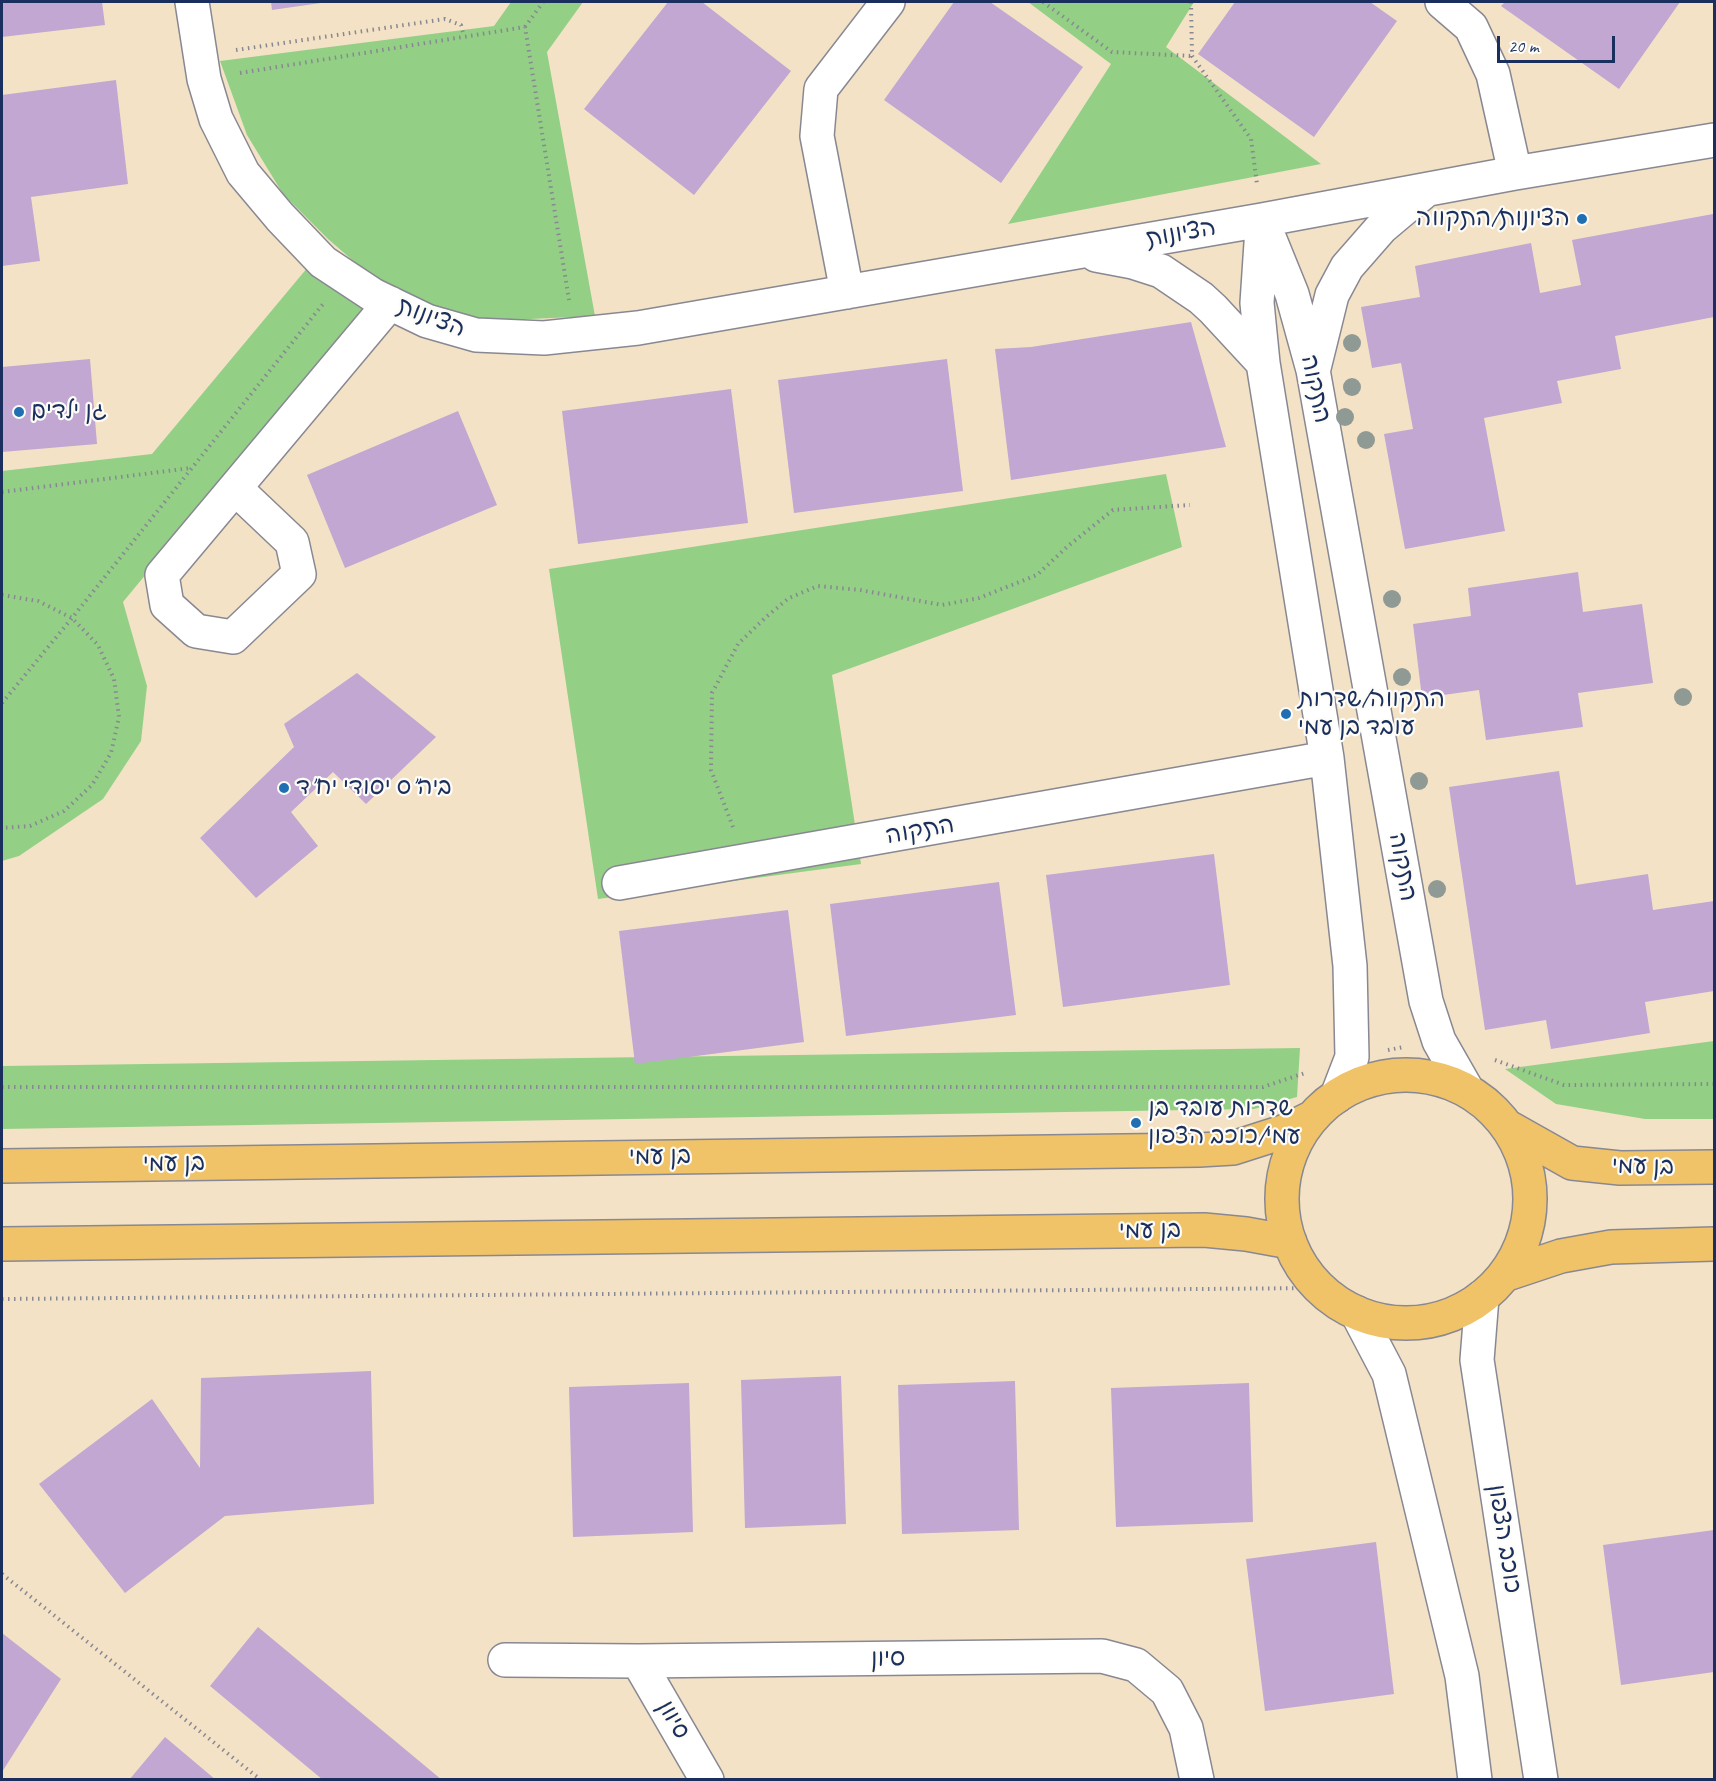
<!DOCTYPE html>
<html>
<head>
<meta charset="utf-8">
<style>
	body { margin:0 }
	#map { position:relative; width:1716px; height:1781px; overflow:hidden; background:#f4e2c7; font-family:Caveat,sans-serif }
	canvas { display:block }
	.frame { position:absolute; inset:0; border:3px solid #1b2f5e; pointer-events:none }
	.scale { position:absolute; left:1497px; top:36px; width:118px; height:27px; box-sizing:border-box; border:3px solid #1b2f5e; border-top:0; padding-left:8px; font-size:18px; line-height:21px; white-space:nowrap; color:#1b2f5e; -webkit-text-stroke:4px #fdfcf7; paint-order:stroke }
</style>
</head>
<body>
<div id="map">
<canvas width="1716" height="1781"></canvas>
<div class="frame"></div>
<div class="scale">20 m</div>
</div>
<script>
const g = document.querySelector('canvas').getContext('2d');
g.lineJoin = 'round';
function paint(path, color) { g.fillStyle = color; g.fill(path, 'evenodd'); }
const toPath = rows => new Path2D(rows.map(r => 'M' + r).join(''));
function trace(path, color, width, dash) { g.strokeStyle = color; g.lineWidth = width; g.lineCap = dash ? 'butt' : 'round'; g.setLineDash(dash || []); g.stroke(path); }
function write(font, color, halo, rows, align = 'center') {
  g.font = font + ' Caveat,"Playpen Sans Hebrew",sans-serif'; g.lineWidth = 4.5; g.setLineDash([]); g.textBaseline = 'middle'; g.strokeStyle = halo; g.fillStyle = color; for (const [text, x, y, turn = 0] of rows) {
    g.save(); g.translate(x, y); g.rotate((+turn || 0) * Math.PI / 180); g.textAlign = isNaN(turn) ? turn : align; if (halo) g.strokeText(text, 0, 0); g.fillText(text, 0, 0); g.restore();
  }
}
paint(toPath([
	[511,2,583,2,547,52,595,316,488,321,417,301,365,271,328,239,283,194,247,135,220,61,494,26],
	[1028,2,1194,2,1166,47,1321,164,1008,224,1111,64],
	[308,267,365,309,123,602,147,686,141,741,103,799,19,856,2,861,2,471,152,454],
	[1166,474,1182,547,832,675,861,864,598,899,549,569],
	[1714,1041,1714,1119,1645,1119,1556,1104,1505,1069],
	[1300,1048,1297,1097,1254,1109,2,1129,2,1066]
]), '#93d086');
paint(toPath([
	[2,2,102,2,105,25,2,37],
	[271,2,320,2,321,3,272,10],
	[668,2,702,2,791,71,694,195,584,109],
	[954,2,990,2,1083,67,1001,183,884,100],
	[1235,2,1370,2,1397,21,1314,137,1198,54],
	[1505,2,1680,2,1619,89,1501,6],
	[116,80,128,184,31,197,40,261,2,266,2,95],
	[1713,214,1714,224,1714,317,1615,336,1621,369,1557,381,1562,403,1484,418,1505,531,1405,549,1384,434,1413,429,1401,363,1372,368,1361,307,1420,297,1415,266,1531,243,1540,293,1581,285,1572,240],
	[1191,322,1226,447,1011,480,995,349,1031,347],
	[90,359,97,444,2,452,2,367],
	[947,359,963,491,794,513,778,380],
	[731,389,748,523,578,544,562,411],
	[458,411,497,505,345,568,307,475],
	[1578,572,1583,612,1642,604,1653,683,1578,693,1583,727,1486,740,1479,690,1422,698,1413,624,1471,616,1468,588],
	[357,673,436,737,366,804,333,772,291,812,318,846,256,898,200,838,294,747,284,724],
	[1559,771,1576,885,1648,874,1653,910,1714,901,1714,991,1645,1002,1650,1033,1551,1049,1546,1020,1485,1030,1449,787],
	[1214,854,1230,985,1063,1007,1046,875],
	[999,882,1016,1015,846,1036,830,904],
	[788,910,804,1042,635,1064,619,931],
	[371,1371,374,1504,225,1516,125,1593,39,1484,152,1399,200,1468,201,1378],
	[841,1376,846,1524,745,1528,741,1380],
	[1015,1381,1019,1530,902,1534,898,1385],
	[689,1383,693,1532,573,1537,569,1387],
	[1249,1383,1253,1522,1116,1527,1111,1388],
	[1714,1530,1714,1672,1621,1685,1603,1545],
	[1376,1542,1394,1694,1265,1711,1246,1559],
	[258,1627,442,1780,323,1780,210,1686],
	[2,1633,61,1679,2,1772],
	[165,1737,216,1780,129,1780]
]), '#c1a7d1');
const minor = toPath([
	[192,2,204,79,216,119,243,173,280,217,323,262,373,295,427,321,476,335,544,338,638,328,1262,220,1515,173,1714,140],
	[1442,2,1471,27,1493,74,1515,173],
	[1262,220,1292,294,1313,370,1426,1001,1439,1041,1467,1090],
	[1262,228,1257,303,1263,363,1327,758,1350,966,1352,1057,1337,1096],
	[1096,255,1133,262,1161,271,1201,298,1213,309,1263,363],
	[847,292,817,136,821,89,888,2],
	[1314,368,1332,295,1347,267,1382,227,1426,190],
	[235,488,292,542,299,574,233,637,196,631,167,605,162,575,235,488,390,303],
	[619,883,1327,758],
	[1482,1297,1477,1360,1541,1780],
	[1357,1313,1389,1374,1462,1676,1475,1780],
	[505,1660,638,1661,1102,1656,1136,1665,1167,1691,1186,1728,1197,1780],
	[638,1661,707,1780]
]);
const major = toPath([
	'1282 1199a124 124 0 1 1 248 0a124 124 0 1 1-248 0Z',
	[1508,1127,1572,1163,1620,1168,1714,1167],
	[2,1166,1199,1150,1233,1148,1283,1132,1313,1117],
	[2,1244,1204,1230,1246,1234,1290,1242],
	[1504,1275,1561,1256,1611,1247,1714,1244]
]);
trace(minor, '#888892', 36);
trace(major, '#888892', 36);
trace(toPath([
	[1043,2,1112,52,1192,56],
	[1191,2,1192,56,1251,139,1257,184],
	[525,27,543,2],
	[236,50,445,19,461,25,464,36],
	[240,73,525,27,569,300],
	[2,492,191,468],
	[2,595,38,601,72,618,98,645,114,679,119,717,111,753,92,785,64,811,30,826,2,828],
	[2,703,72,618,323,304],
	[733,827,711,770,712,693,738,644,766,617,789,598,818,586,860,590,942,605,979,598,1037,575,1068,546,1113,510,1190,505],
	[1388,1050,1404,1047],
	[1495,1060,1564,1085,1714,1084],
	[2,1087,1263,1087,1305,1073],
	[2,1299,1319,1288],
	[2,1574,261,1780]
]), '#888892', 4, [1.5, 4.5]);
trace(minor, '#fff', 33);
trace(major, '#f0c369', 33);
g.fillStyle = '#909a94';
for (const [x, y] of [
	[1352,343],
	[1352,387],
	[1345,417],
	[1366,440],
	[1392,599],
	[1402,677],
	[1683,697],
	[1419,781],
	[1437,889]
]) { g.beginPath(); g.arc(x, y, 9, 0, 2 * Math.PI); g.fill(); }
for (const [x, y, r, color] of [
	[1582,219,6,"#1f6fb2"],
	[19,412,6,"#1f6fb2"],
	[1286,714,6,"#1f6fb2"],
	[284,788,6,"#1f6fb2"],
	[1136,1123,6,"#1f6fb2"]
]) { const dot = new Path2D(); dot.arc(x, y, r, 0, 2 * Math.PI); g.fillStyle = color; g.fill(dot); trace(dot, '#fdfcf7', 2); }
write('24px', '#1b2f5e', '#fdfcf7', [
	["הציונות/התקווה",1570,219,"right"],
	["גן ילדים",31,412],
	["התקווה/שדרות",1298,700],
	["עובד בן עמי",1298,728],
	["ביה\"ס יסודי יח\"ד",296,788],
	["שדרות עובד בן",1148,1109],
	["עמי/כוכב הצפון",1148,1137]
], 'left');
write('24px', '#1b2f5e', '#fdfcf7', [
	["הציונות",1181,234,-10],
	["הציונות",431,318,21],
	["התקוה",1315,389,78],
	["התקוה",920,831,-10],
	["התקוה",1402,867,80],
	["בן עמי",660,1157,-1],
	["בן עמי",174,1164,-1],
	["בן עמי",1643,1167,1],
	["בן עמי",1150,1231,-1],
	["כוכב הצפון",1504,1539,81],
	["סיון",888,1659,-1],
	["סיוון",673,1720,60]
]);
</script>
</body>
</html>
